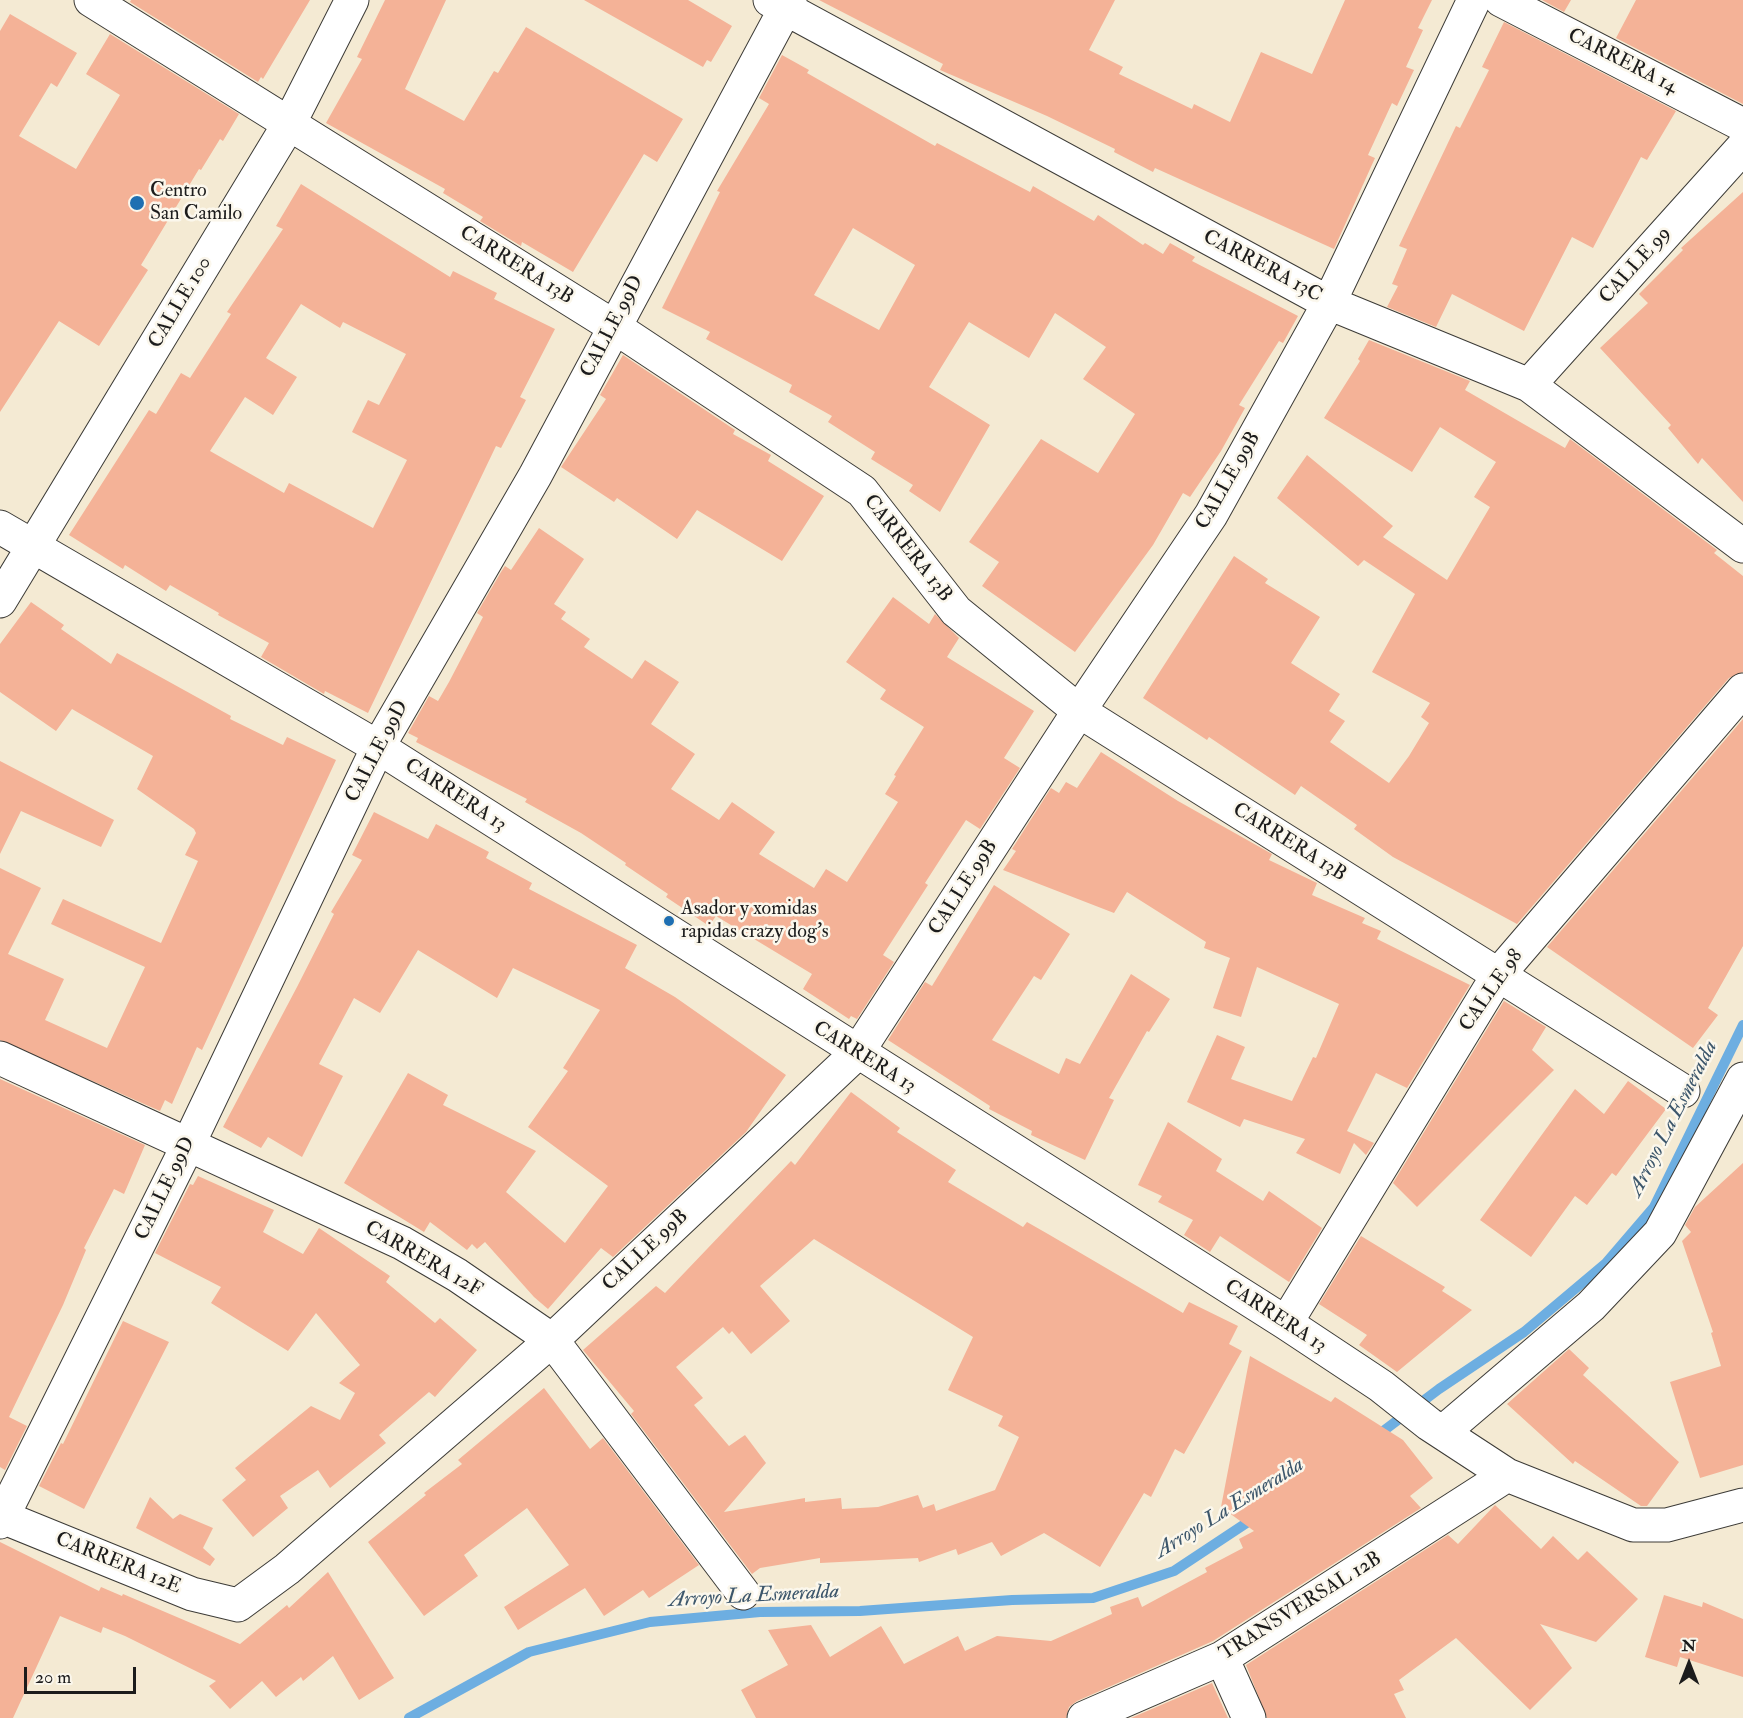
<!DOCTYPE html>
<html>
<head>
<meta charset="utf-8">
<style>
	body { margin:0 }
	#map { position:relative; width:1743px; height:1718px; overflow:hidden; background:#f4ead3; font-family:"IM FELL Double Pica",serif }
	canvas { display:block }
	.north { position:absolute; left:1659px; top:1634px; width:60px; height:60px; -webkit-text-stroke:4px #fbf7ec; paint-order:stroke; rotate:0deg; font-size:16px; font-weight:700; line-height:24px; text-align:center; color:#1c1c1c }
	.north::after { content:''; display:block; margin:auto; width:21px; height:27px; background:#1c1c1c; clip-path:polygon(50% 0,100% 100%,50% 72%,0 100%) }
	.scale { position:absolute; left:24px; top:1667px; width:112px; height:27px; box-sizing:border-box; border:3px solid #1c1c1c; border-top:0; padding-left:8px; font-size:18px; line-height:21px; white-space:nowrap; color:#1c1c1c; -webkit-text-stroke:4px #fbf7ec; paint-order:stroke }
</style>
</head>
<body>
<div id="map">
<canvas width="1743" height="1718"></canvas>
<div class="north">N</div>
<div class="scale">20 m</div>
</div>
<script>
const g = document.querySelector('canvas').getContext('2d');
g.lineJoin = 'round';
const toPath = rows => new Path2D(rows.map(r => 'M' + r).join(''));
function trace(path, color, width, dash) { g.strokeStyle = color; g.lineWidth = width; g.lineCap = dash ? 'butt' : 'round'; g.setLineDash(dash || []); g.stroke(path); }
function paint(path, color) { g.fillStyle = color; g.fill(path, 'evenodd'); }
function write(font, color, halo, rows, align = 'center') {
  g.font = font + ' "IM FELL Double Pica",serif'; g.lineWidth = 5; g.setLineDash([]); g.textBaseline = 'middle'; g.strokeStyle = halo; g.fillStyle = color; for (const [text, x, y, turn = 0] of rows) {
    g.save(); g.translate(x, y); g.rotate((+turn || 0) * Math.PI / 180); g.textAlign = isNaN(turn) ? turn : align; if (halo) g.strokeText(text, 0, 0); g.fillText(text, 0, 0); g.restore();
  }
}
trace(toPath([
	[1374,1438,1439,1389,1524,1332,1606,1263,1654,1207,1743,1025],
	[409,1718,529,1652,650,1622,760,1612,860,1611,1012,1600,1093,1598,1174,1571,1257,1516]
]), '#6daee1', 10);
paint(toPath([
	[131,0,310,0,263,79,261,77,258,82,130,2],
	[385,0,446,0,405,89,464,121,494,71,498,73,526,27,683,119,657,162,644,154,573,272,522,242,521,246,480,221,483,217,443,193,445,189,326,123,362,59,357,57],
	[584,0,688,0,732,26,711,62,707,60,703,67],
	[819,0,1115,0,1089,50,1123,67,1119,74,1192,109,1194,104,1230,122,1261,52,1312,74,1345,0,1432,0,1418,28,1423,30,1406,67,1414,70,1397,106,1392,103,1368,155,1375,158,1334,249,1155,168,1153,172,1114,152,1115,149,1047,116,940,70,943,64],
	[1542,0,1571,0,1564,12],
	[1636,0,1743,0,1743,104,1616,38],
	[10,14,77,53,57,87,51,83,19,136,76,169,120,95,86,74,110,34,239,114,223,141,220,139,201,170,199,169,141,265,148,270,99,346,59,321,0,412,0,31],
	[1504,22,1676,111,1647,160,1641,157,1593,248,1572,237,1524,331,1452,294,1436,327,1387,307,1398,286,1392,284,1407,249,1399,246,1456,126,1460,128,1489,70,1482,67],
	[782,55,809,70,807,73,935,146,937,143,1030,192,1033,186,1094,221,1098,215,1143,245,1145,243,1163,254,1170,243,1195,257,1192,261,1298,316,1283,343,1279,341,1239,405,1245,408,1221,451,1190,497,1183,493,1153,545,1075,652,982,586,999,562,969,542,1041,439,1098,473,1135,414,1083,379,1106,347,1055,313,1029,358,969,322,929,387,990,425,940,512,909,491,913,485,871,459,875,452,828,422,832,416,789,392,792,385,706,339,710,332,662,308,720,192,717,191,769,104,759,98],
	[853,228,915,265,879,330,814,295],
	[301,184,450,277,453,271,497,293,494,299,555,329,520,397,526,400,501,448,496,446,368,713,325,691,324,694,261,657,269,643,218,615,219,613,170,585,166,591,125,565,123,569,69,535,149,410,156,414,181,373,190,378,231,314,227,312,283,229,276,226],
	[301,304,340,328,343,322,406,354,379,405,368,400,352,432,407,460,373,528,289,483,284,493,210,451,245,397,273,415,297,377,266,358],
	[1743,192,1743,502,1702,458,1698,464,1668,428,1671,425,1600,348,1648,303,1639,294,1683,250,1681,248],
	[1369,340,1470,381,1465,390,1565,448,1570,439,1717,550,1714,553,1743,576,1743,672,1729,678,1517,924,1393,857,1354,829,1357,825,1301,786,1295,795,1209,737,1207,740,1143,698,1234,556,1268,579,1265,583,1320,617,1291,663,1340,694,1329,711,1345,721,1330,742,1389,783,1409,756,1429,723,1421,717,1430,703,1372,672,1415,594,1364,560,1358,566,1277,498,1307,455,1393,526,1383,537,1447,580,1490,507,1474,497,1496,462,1440,427,1412,472,1324,418,1360,361,1358,359],
	[623,355,735,430,733,434,771,455,768,461,824,496,782,561,697,510,677,539,617,498,614,502,561,467,606,399,600,395],
	[539,528,584,559,554,604,566,612,561,619,590,639,584,647,632,679,645,660,679,682,651,724,695,754,671,789,719,820,732,802,775,832,759,854,814,888,826,869,847,882,898,802,885,794,896,776,894,775,924,727,880,699,886,690,846,662,893,597,929,624,935,614,959,638,947,657,1034,711,1004,758,1020,768,980,829,966,820,945,852,925,883,928,885,883,955,894,962,857,1019,851,1016,849,1019,803,989,812,974,716,916,709,926,666,897,668,894,625,865,626,863,581,833,525,802,527,799,416,742,418,738,408,733,429,696,438,701,449,682,483,617,477,613,501,572,505,566,511,570],
	[31,602,64,625,61,629,111,664,117,653,231,716,230,719,283,745,287,737,336,760,202,1050,197,1047,172,1104,165,1100,160,1111,0,1040,0,868,41,888,8,954,64,979,45,1020,107,1048,145,967,51,924,63,899,161,943,198,861,185,855,196,833,194,829,137,789,153,756,72,709,56,731,0,692,0,644],
	[1743,719,1743,946,1708,1008,1718,1015,1693,1048,1547,947],
	[1101,752,1178,801,1272,854,1269,860,1317,883,1312,895,1365,918,1362,923,1381,931,1377,939,1470,985,1407,1088,1376,1073,1347,1131,1374,1143,1366,1155,1354,1143,1340,1174,1296,1153,1305,1139,1244,1119,1240,1127,1187,1102,1217,1035,1245,1047,1231,1079,1292,1101,1313,1057,1316,1058,1339,1004,1257,967,1241,1017,1213,1008,1230,958,1204,948,1206,942,1127,892,1114,913,1003,870,1016,851,1012,849,1051,788,1059,793,1066,782,1077,788],
	[0,761,114,820,101,847,21,811,0,854],
	[374,812,428,839,436,824,489,852,486,858,532,883,529,889,637,945,625,968,675,997,786,1075,746,1132,613,1257,601,1248,548,1309,534,1297,485,1242,477,1249,472,1244,467,1250,430,1222,424,1232,344,1183,408,1073,448,1095,443,1105,536,1151,506,1192,565,1243,608,1186,528,1127,568,1071,563,1068,600,1010,513,968,497,998,418,950,380,1013,354,998,319,1064,343,1076,302,1157,268,1137,261,1148,223,1127,297,987,334,914,331,912,362,860,352,855],
	[994,885,1070,934,1041,980,1034,976,992,1040,1059,1074,1066,1058,1080,1064,1131,974,1170,999,1149,1032,1147,1031,1109,1098,1114,1100,1085,1160,1031,1135,1032,1131,989,1109,990,1106,888,1040,925,982,932,986],
	[1504,1001,1546,1027,1532,1050,1554,1070,1417,1207,1393,1183],
	[0,1079,145,1145,124,1194,114,1189,84,1248,86,1250,63,1305,9,1417,27,1426,5,1470,0,1467],
	[1628,1081,1666,1109,1616,1176,1612,1173,1587,1205,1575,1196,1531,1257,1480,1220,1575,1089,1604,1114],
	[851,1092,900,1128,897,1132,956,1170,948,1182,1023,1227,1027,1222,1048,1234,1183,1313,1189,1302,1238,1326,1229,1344,1242,1351,1184,1454,1175,1449,1151,1497,1144,1493,1100,1567,1044,1533,1001,1556,992,1542,958,1555,956,1549,919,1562,918,1558,820,1563,820,1558,760,1568,752,1574,631,1414,634,1411,583,1350,656,1286,665,1293,791,1161,795,1165],
	[814,1239,973,1337,948,1390,1003,1416,998,1426,1019,1437,995,1490,936,1511,934,1504,923,1508,918,1495,878,1507,842,1509,841,1498,805,1502,805,1498,724,1512,766,1463,745,1435,729,1446,694,1405,703,1398,676,1367,723,1327,729,1334,732,1331,751,1354,790,1321,760,1286],
	[1168,1122,1222,1159,1216,1171,1263,1201,1269,1191,1322,1228,1289,1282,1220,1236,1210,1252,1184,1235,1193,1220,1158,1202,1162,1196,1138,1185],
	[1743,1163,1743,1465,1700,1478,1670,1382,1721,1366,1711,1333,1713,1332,1682,1241,1691,1232,1685,1225,1695,1207],
	[198,1176,274,1210,263,1232,303,1254,319,1228,390,1276,386,1282,435,1323,440,1318,477,1350,435,1397,429,1392,379,1435,386,1443,330,1488,318,1470,280,1496,288,1508,253,1537,222,1500,246,1480,235,1468,311,1406,340,1420,355,1393,339,1383,360,1365,316,1313,288,1351,211,1303,221,1287,155,1253,190,1184,193,1185],
	[1361,1236,1445,1287,1442,1291,1472,1310,1397,1372,1359,1345,1367,1335,1319,1304],
	[123,1321,169,1342,84,1509,39,1486,61,1443,63,1444],
	[1569,1349,1589,1368,1583,1375,1679,1462,1647,1506,1641,1506,1575,1461,1573,1464,1507,1404],
	[1250,1356,1331,1402,1335,1397,1403,1440,1433,1478,1410,1496,1421,1508,1213,1641,1077,1701,1069,1707,1066,1718,756,1718,741,1690,788,1665,768,1630,811,1625,830,1657,881,1626,904,1664,958,1636,965,1651,997,1636,1051,1641,1112,1614,1110,1607,1138,1597,1142,1607,1207,1572,1205,1568,1243,1548,1239,1539,1254,1531,1221,1507],
	[544,1388,590,1449,603,1438,699,1565,649,1598,643,1590,604,1616,585,1588,518,1630,504,1607,569,1565,527,1508,464,1555,478,1576,424,1616,368,1542,426,1495,424,1493,462,1464,458,1460],
	[150,1497,173,1519,180,1514,213,1528,203,1548,215,1559,210,1566,136,1528],
	[1495,1505,1541,1549,1553,1536,1578,1560,1587,1551,1638,1599,1596,1642,1540,1624,1572,1668,1530,1710,1456,1638,1399,1680,1404,1690,1394,1694,1406,1718,1267,1718,1246,1665,1448,1535,1458,1544],
	[0,1542,99,1591,101,1587,122,1596,123,1594,240,1644,287,1605,289,1608,328,1572,394,1678,359,1700,333,1656,303,1681,301,1677,276,1697,262,1681,230,1709,209,1686,216,1681,125,1636,103,1627,101,1633,60,1616,13,1718,0,1718],
	[1664,1595,1702,1607,1703,1602,1743,1619,1743,1677,1680,1657,1677,1667,1645,1657],
	[1212,1683,1228,1718,1131,1718]
]), '#f4b297');
const minor = toPath([
	[91,0,613,326,862,491,956,611,1079,711,1683,1091],
	[770,0,1329,303,1529,385,1743,546],
	[1501,0,1743,125],
	[1529,385,1743,147],
	[0,527,378,747,1286,1323,1381,1386,1429,1424,1507,1475,1633,1525,1667,1525,1743,1505],
	[0,601,289,124,352,0],
	[0,1058,402,1243,457,1275,552,1340,743,1593],
	[1286,1323,1498,975,1743,690],
	[1443,1432,1591,1306,1660,1233,1743,1079],
	[0,1516,192,1594,238,1605,287,1569,552,1340,857,1053,1079,711,1211,515,1329,303,1474,0],
	[0,1522,189,1143,378,747,535,476,790,0],
	[1222,1658,1249,1718],
	[1084,1718,1222,1658,1507,1475]
]);
trace(minor, '#3c3b37', 35);
trace(minor, '#fff', 33);
for (const [x, y, r, color] of [
	[137,203,8,"#1f6fb2"],
	[669,921,6,"#1f6fb2"]
]) { const dot = new Path2D(); dot.arc(x, y, r, 0, 2 * Math.PI); g.fillStyle = color; g.fill(dot); trace(dot, '#fbf7ec', 2); }
write('20px', '#1c1c1c', '#fbf7ec', [
	["CARRERA 14",1622,62,27],
	["CARRERA 13B",516,266,32],
	["CALLE 99",1636,266,-48],
	["CARRERA 13C",1262,267,28],
	["CALLE 100",181,303,-59],
	["CALLE 99D",613,327,-62],
	["CALLE 99B",1229,481,-60],
	["CARRERA 13B",907,549,52],
	["CALLE 99D",378,752,-62],
	["CARRERA 13",455,796,33],
	["CARRERA 13B",1289,843,32],
	["CALLE 99B",964,888,-57],
	["CALLE 98",1492,991,-55],
	["CARRERA 13",864,1058,32],
	["CALLE 99D",166,1189,-64],
	["CALLE 99B",646,1251,-43],
	["CARRERA 12F",423,1260,30],
	["CARRERA 13",1275,1317,33],
	["CARRERA 12E",118,1564,22],
	["TRANSVERSAL 12B",1301,1607,-32]
]);
write('20px', '#1c1c1c', '#fbf7ec', [
	["Centro",150,192],
	["San Camilo",150,215],
	["Asador y xomidas",681,910],
	["rapidas crazy dog's",681,933]
], 'left');
write('italic 21px', '#3c566b', '#fbf7ec', [
	["Arroyo La Esmeralda",1674,1119,-63],
	["Arroyo La Esmeralda",1230,1509,-32],
	["Arroyo La Esmeralda",754,1597,-3]
]);
</script>
</body>
</html>
